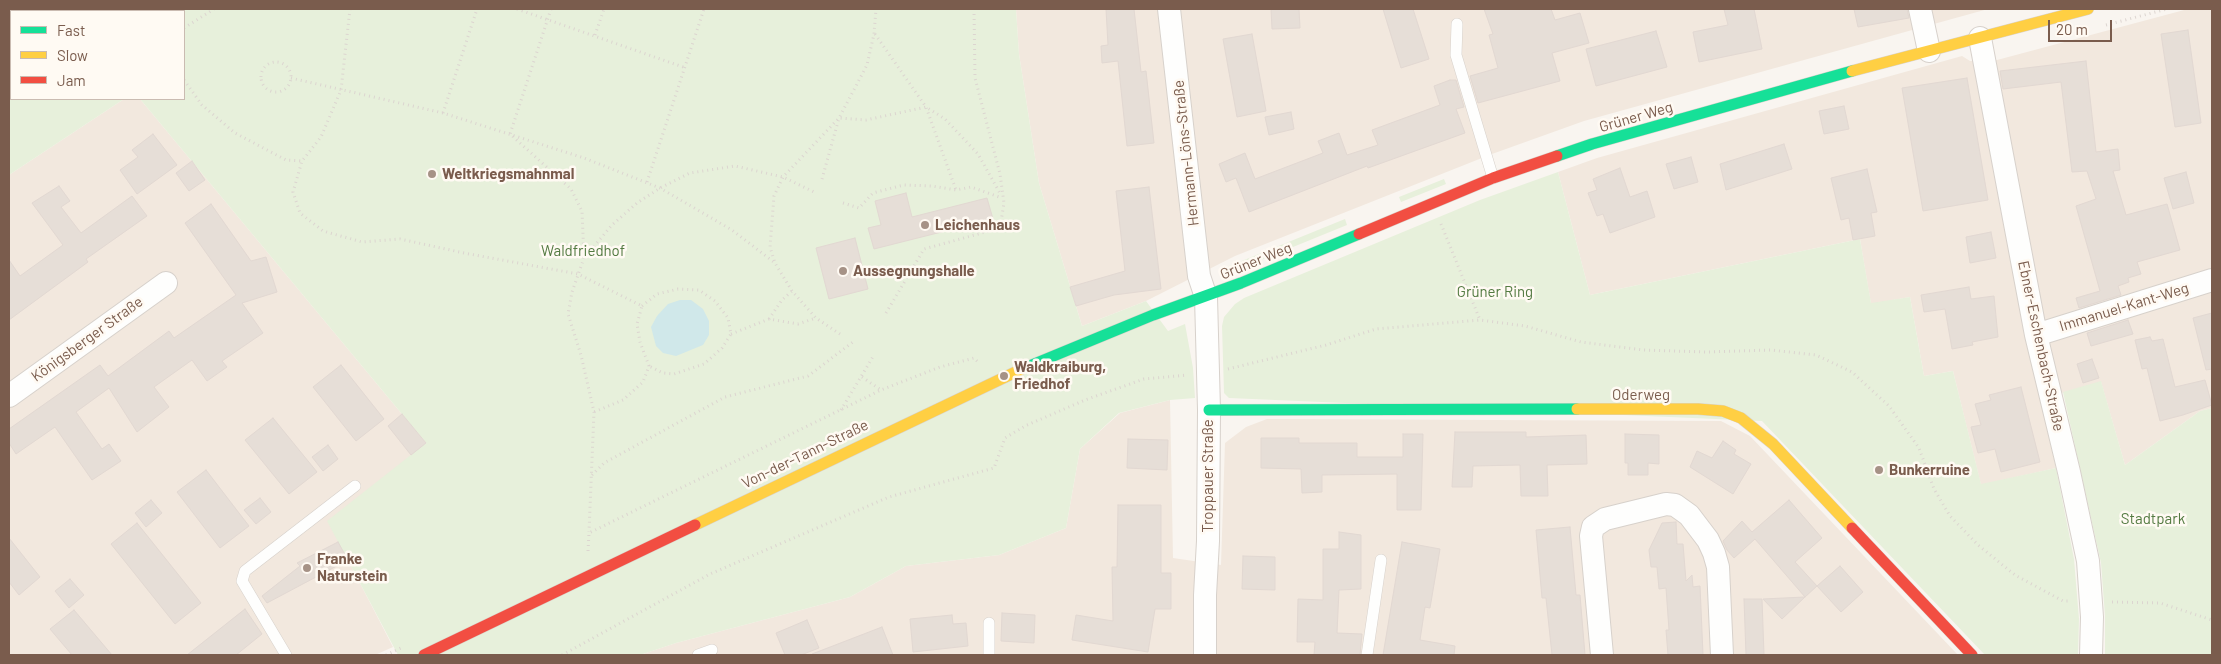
<!DOCTYPE html>
<html>
<head>
<meta charset="utf-8">
<style>
	body { margin:0 }
	#map { position:relative; width:2221px; height:664px; overflow:hidden; background:#f9f5f0; font-family:Barlow,sans-serif }
	canvas { display:block }
	.frame { position:absolute; inset:0; border:10px solid #7a5c4d; pointer-events:none }
	.legend { position:absolute; left:10px; top:10px; width:175px; height:90px; box-sizing:border-box; background:#fffaf3; border:1px solid #cabbb1; margin:0; padding:6px 9px; list-style:none; font-size:15px; color:#7a5c4d }
	.legend li { display:flex; align-items:center; gap:10px; height:25px }
	.legend b { width:25px; border:1px solid #cabbb1 }
	.scale { position:absolute; left:2048px; top:20px; width:64px; height:22px; box-sizing:border-box; border:2px solid #7a5c4d; border-top:0; padding-left:6px; font-size:15px; line-height:18px; white-space:nowrap; color:#7a5c4d; -webkit-text-stroke:4px #fffaf3; paint-order:stroke }
</style>
</head>
<body>
<div id="map">
<canvas width="2221" height="664"></canvas>
<div class="frame"></div>
<ul class="legend">
<li><b style="height:6px;background:#16e098"></b>Fast</li>
<li><b style="height:6px;background:#ffcf43"></b>Slow</li>
<li><b style="height:6px;background:#f24e42"></b>Jam</li>
</ul>
<div class="scale">20 m</div>
</div>
<script>
const g = document.querySelector('canvas').getContext('2d');
g.lineJoin = 'round';
function paint(path, color) { g.fillStyle = color; g.fill(path, 'evenodd'); }
const toPath = rows => new Path2D(rows.map(r => 'M' + r).join(''));
function trace(path, color, width, dash) { g.strokeStyle = color; g.lineWidth = width; g.lineCap = dash ? 'butt' : 'round'; g.setLineDash(dash || []); g.stroke(path); }
function write(font, color, halo, rows, align = 'center') {
  g.font = font + ' Barlow,sans-serif'; g.lineWidth = 5; g.setLineDash([]); g.textBaseline = 'middle'; g.strokeStyle = halo; g.fillStyle = color; for (const [text, x, y, turn = 0] of rows) {
    g.save(); g.translate(x, y); g.rotate((+turn || 0) * Math.PI / 180); g.textAlign = isNaN(turn) ? turn : align; if (halo) g.strokeText(text, 0, 0); g.fillText(text, 0, 0); g.restore();
  }
}
paint(toPath([
	[1016,9,1988,9,1584,121,1492,154,1235,256,1146,301,1082,326,1039,183,1019,54],
	[2188,9,2212,9,2212,408,2200,411,2125,465,2101,382,2040,399,2056,468,1981,485,1953,371,1924,376,1910,297,1871,304,1860,239,1590,295,1558,172,1597,158,1962,56,1970,61,1997,60],
	[124,99,140,99,426,443,348,560,393,647,375,655,9,655,9,175],
	[1170,400,1173,558,1221,565,1225,443,1246,427,1267,419,1721,421,1750,436,1958,655,640,655,676,643,850,597,906,566,999,555,1066,528,1080,449,1120,413]
]), '#f2e8de');
paint(toPath([
	[9,9,1016,9,1019,54,1039,183,1082,326,1146,301,1168,331,1185,324,1193,368,1195,398,1170,400,1119,413,1080,449,1066,528,999,555,906,566,850,597,676,643,640,655,398,655,327,521,426,443,140,99,184,99,184,11,11,11,11,99,124,99,9,175],
	[1558,172,1590,295,1860,239,1871,303,1910,297,1924,376,1953,371,1981,484,2056,468,2074,559,2079,619,2078,655,1985,655,1762,421,1229,398,1224,393,1222,326,1224,317,1235,304,1244,298,1480,200],
	[1444,179,1446,184,1401,202,1399,197],
	[1345,219,1347,225,1239,269,1227,267],
	[2101,381,2125,465,2200,411,2212,408,2212,655,2105,655,2105,616,2101,563,2063,392]
]), '#e7f0db');
paint(toPath([
	[680,300,691,300,703,309,709,321,709,335,703,345,676,356,663,353,656,346,651,327,657,316,668,304]
]), '#d0e8ea');
const building = toPath([
	[1106,9,1134,9,1141,72,1146,71,1154,143,1127,146,1118,61,1102,63,1101,46,1108,45,1106,9],
	[1271,9,1299,9,1300,28,1272,29,1271,9],
	[1383,9,1413,9,1429,59,1401,68,1383,9],
	[1484,9,1551,9,1555,20,1580,13,1589,43,1552,53,1560,81,1478,103,1470,76,1498,68,1489,35,1493,34,1484,9],
	[1724,9,1754,9,1762,49,1699,62,1693,32,1728,25,1724,9],
	[1854,9,1907,9,1909,18,1858,27,1854,9],
	[2188,30,2201,123,2175,127,2161,34,2188,30],
	[1656,31,1667,67,1596,86,1586,49,1656,31],
	[1252,34,1266,111,1237,117,1223,39,1252,34],
	[2086,61,2096,152,2118,149,2120,170,2113,171,2126,215,2167,204,2180,250,2137,262,2141,274,2128,278,2129,282,2118,286,2121,295,2079,308,2076,298,2100,291,2076,206,2096,199,2087,171,2072,172,2061,82,2003,89,2000,71,2086,61],
	[1967,78,1988,200,1923,211,1902,88,1967,78],
	[1450,80,1456,80,1464,107,1456,109,1465,133,1368,168,1367,166,1249,212,1236,178,1226,182,1219,164,1245,153,1255,179,1323,153,1318,141,1339,133,1347,155,1378,145,1372,130,1440,105,1434,86,1450,80],
	[1844,106,1849,129,1824,134,1819,111,1844,106],
	[1291,112,1294,129,1269,135,1265,117,1291,112],
	[153,134,177,165,137,194,120,170,138,157,132,150,153,134],
	[1784,144,1792,169,1726,190,1720,164,1784,144],
	[1691,157,1698,182,1674,189,1666,164,1691,157],
	[192,161,205,180,189,191,176,173,192,161],
	[1620,168,1630,197,1647,191,1655,217,1610,233,1603,214,1597,216,1588,193,1597,190,1593,179,1620,168],
	[1867,169,1877,212,1871,213,1875,236,1853,240,1849,218,1841,220,1831,178,1867,169],
	[2186,172,2194,203,2173,209,2164,178,2186,172],
	[59,186,70,201,61,207,81,233,132,196,147,216,86,259,88,262,9,320,9,260,20,276,63,245,32,203,59,186],
	[1149,187,1161,289,1114,295,1076,306,1070,287,1125,271,1116,191,1149,187],
	[906,193,912,217,987,198,993,219,874,249,868,228,881,225,875,201,906,193],
	[211,204,251,261,266,257,277,292,242,303,263,333,222,361,227,367,207,381,192,360,154,387,169,407,137,432,109,388,76,412,102,449,109,444,121,461,92,480,55,427,16,454,9,443,9,429,100,365,108,376,169,331,174,338,236,295,185,223,211,204],
	[1991,232,1996,258,1970,263,1966,237,1991,232],
	[855,238,868,289,829,299,816,248,855,238],
	[1969,287,1971,299,1994,296,1998,337,1972,342,1973,345,1952,349,1945,309,1924,312,1921,295,1969,287],
	[2212,313,2212,369,2206,370,2193,318,2212,313],
	[2128,320,2133,334,2091,346,2087,333,2128,320],
	[2150,337,2152,341,2163,339,2175,387,2205,380,2212,405,2183,415,2160,421,2147,368,2142,369,2135,340,2150,337],
	[2092,359,2099,378,2083,383,2077,364,2092,359],
	[341,365,384,419,356,441,313,387,341,365],
	[2021,387,2040,462,2001,472,1995,449,1978,453,1971,427,1981,425,1975,404,1991,400,1989,395,2021,387],
	[402,414,426,443,411,455,388,426,402,414],
	[273,418,317,472,289,494,245,440,273,418],
	[1455,432,1526,432,1526,437,1586,435,1587,464,1547,465,1548,496,1521,496,1520,465,1473,466,1472,487,1452,487,1455,432],
	[1403,434,1423,434,1421,510,1397,510,1397,474,1322,475,1322,492,1302,493,1301,469,1261,468,1261,438,1299,438,1299,443,1357,443,1357,457,1403,457,1403,434],
	[1625,434,1659,435,1659,464,1648,463,1648,475,1628,475,1628,463,1625,463,1625,434],
	[1128,439,1168,440,1167,470,1127,468,1128,439],
	[1723,441,1736,450,1734,454,1751,464,1733,494,1690,467,1697,451,1712,458,1723,441],
	[328,445,338,459,323,471,312,457,328,445],
	[206,470,249,526,220,548,177,492,206,470],
	[260,498,271,512,256,524,244,510,260,498],
	[151,500,162,513,146,527,135,513,151,500],
	[1789,500,1822,538,1795,562,1817,586,1805,597,1755,539,1734,558,1727,550,1723,541,1742,521,1752,532,1789,500],
	[1118,505,1161,505,1161,573,1171,573,1171,609,1155,609,1148,652,1072,640,1076,615,1113,621,1112,567,1117,567,1118,505],
	[1676,522,1677,544,1683,544,1686,581,1692,575,1693,587,1700,586,1703,655,1668,655,1666,630,1669,630,1666,588,1659,589,1657,567,1651,567,1649,550,1662,523,1676,522],
	[137,523,201,603,175,624,111,544,137,523],
	[1570,527,1576,595,1580,595,1585,655,1552,655,1546,598,1542,598,1536,530,1570,527],
	[1339,532,1361,535,1361,589,1339,590,1337,633,1362,634,1360,655,1314,655,1315,642,1297,642,1298,599,1323,600,1323,549,1339,549,1339,532],
	[9,538,40,577,19,595,9,582,9,538],
	[338,542,348,560,267,603,262,596,300,566,297,563,338,542],
	[1402,542,1440,549,1430,608,1425,607,1420,640,1455,646,1454,655,1383,655,1402,542],
	[1243,556,1275,557,1275,590,1242,589,1243,556],
	[1840,566,1863,592,1841,612,1817,586,1840,566],
	[70,579,84,595,69,608,55,591,70,579],
	[1805,597,1782,619,1763,599,1805,597],
	[1744,599,1762,599,1764,655,1746,655,1744,599],
	[245,609,262,634,236,655,187,655,245,609],
	[74,610,112,655,72,655,50,629,74,610],
	[1002,613,1035,615,1034,643,1001,641,1002,613],
	[952,615,953,624,966,623,968,646,913,652,910,619,952,615],
	[807,620,819,648,801,655,785,655,776,633,807,620],
	[882,627,893,655,813,655,812,654,882,627]
]);
paint(building, '#e6ded7');
trace(building, '#e2d8d2', 1);
const lane = toPath([
	[1457,24,1456,55,1493,178],
	[286,655,242,581,245,571,355,486],
	[698,655,712,650],
	[989,655,989,623],
	[1367,655,1381,560]
]);
const street = toPath([
	[1169,9,1199,276,1206,297,1209,410,1208,541,1205,595,1205,655],
	[1920,9,1929,51],
	[1980,38,2036,335,2069,472,2088,561,2092,617,2091,655],
	[2036,335,2212,280],
	[9,396,166,283],
	[1602,655,1591,536,1593,527,1605,519,1666,504,1675,505,1689,515,1708,540,1714,553,1718,567,1722,655]
]);
const fast = toPath([
	[1557,156,1592,144,1852,71],
	[1022,369,1153,315,1241,283,1359,234],
	[1209,410,1577,409]
]);
const slow = toPath([
	[1852,71,2088,9],
	[1577,409,1698,409,1723,411,1741,418,1773,444,1852,528],
	[695,525,1022,369]
]);
const jam = toPath([
	[1359,234,1493,178,1557,156],
	[1852,528,1972,655],
	[424,655,695,525]
]);
trace(lane, '#d7d1cb', 12);
trace(street, '#d7d1cb', 24);
trace(fast, '#d9d2cb', 12);
trace(slow, '#d9d2cb', 12);
trace(jam, '#d9d2cb', 12);
trace(toPath([
	[350,9,341,90,321,137,302,161,293,192,300,213,323,231,362,242,400,239,464,253,578,274,642,306,637,324,640,342,649,366,643,382,623,400,594,412],
	[517,9,686,68],
	[551,9,510,134,571,189,582,211,584,258,572,292,568,314,581,355,594,412,589,532],
	[2106,25,2167,9],
	[184,28,214,9],
	[875,34,926,107,956,190],
	[595,35,604,9],
	'261 77a15 15 0 1 1 30 0a15 15 0 1 1-30 0Z',
	[291,78,443,113,584,158,660,188,732,230,775,263],
	[184,80,202,105,235,133,286,160,302,161],
	[443,113,477,9],
	[822,179,839,118,866,120,926,107,945,119,978,154,1001,195],
	[647,182,704,9],
	[843,203,859,208,873,193,904,185,932,186,956,190,971,187,1002,198],
	[1441,224,1480,320],
	[584,258,612,225,637,203,660,188,690,173,735,166,783,177,814,192],
	[642,306,657,294,678,289,699,290,715,301,728,318,731,334,722,348,704,364,674,374,663,373,649,366],
	[886,313,924,249,1000,228,1004,203,1000,174,975,78,974,9],
	[769,319,782,300,792,291],
	[731,334,769,319,798,324,816,318],
	[840,334,816,318,792,291,775,263,770,247,774,196,783,177,839,118,867,65,874,34,876,9],
	[1228,369,1326,345,1376,329,1480,320,1525,326,1581,342,1643,350,1706,352,1771,350,1816,355,1852,372,1889,406,1919,448,1934,489,1950,516,1978,545,2015,575,2063,601,2071,601],
	[862,377,881,390],
	[841,410,874,355],
	[592,475,604,463,725,397,808,376,853,342],
	[588,551,589,533,881,390,940,367,974,358,979,363],
	[2112,602,2160,603,2212,620],
	[386,655,401,648],
	[562,655,710,574,889,497,994,468,1005,438,1025,426,1085,400,1144,379,1188,375]
]), '#dcd5d0', 3, [1, 4]);
trace(lane, '#fefefd', 11);
trace(street, '#fefefd', 22);
trace(fast, '#16e098', 11);
trace(slow, '#ffcf43', 11);
trace(jam, '#f24e42', 11);
for (const [x, y, r, color] of [
	[432,174,5,"#a69286"],
	[925,225,5,"#a69286"],
	[843,271,5,"#a69286"],
	[1004,376,5,"#a69286"],
	[1879,470,5,"#a69286"],
	[307,568,5,"#a69286"]
]) { const dot = new Path2D(); dot.arc(x, y, r, 0, 2 * Math.PI); g.fillStyle = color; g.fill(dot); trace(dot, '#fffaf3', 2); }
write('15px', '#7a5c4d', '#fffaf3', [
	["Grüner Weg",1636,117,-16],
	["Hermann-Löns-Straße",1186,153,-96],
	["Grüner Weg",1256,261,-22],
	["Immanuel-Kant-Weg",2124,307,-17],
	["Königsberger Straße",87,339,-36],
	["Ebner-Eschenbach-Straße",2041,346,78],
	["Oderweg",1641,395],
	["Von-der-Tann-Straße",805,454,-26],
	["Troppauer Straße",1208,476,-90]
]);
write('bold 15px', '#7a5c4d', '#fffaf3', [
	["Weltkriegsmahnmal",442,174],
	["Leichenhaus",935,225],
	["Aussegnungshalle",853,271],
	["Waldkraiburg,",1014,367],
	["Friedhof",1014,384],
	["Bunkerruine",1889,470],
	["Franke",317,559],
	["Naturstein",317,576]
], 'left');
write('15px', '#537a41', '#fffaf3', [
	["Waldfriedhof",583,251],
	["Grüner Ring",1495,292],
	["Stadtpark",2153,519]
]);
</script>
</body>
</html>
